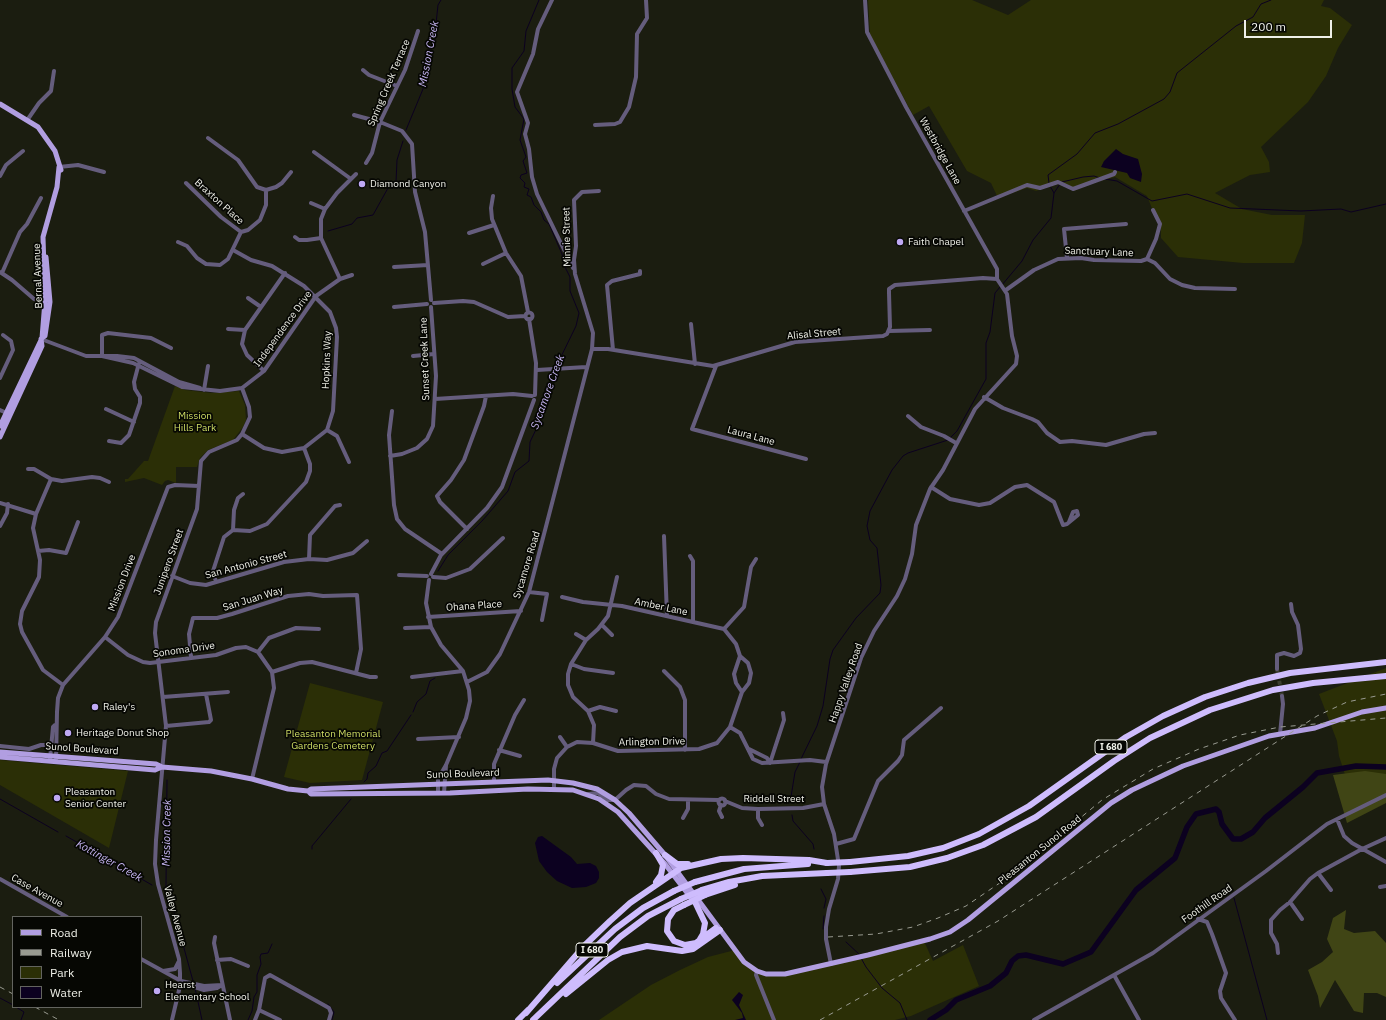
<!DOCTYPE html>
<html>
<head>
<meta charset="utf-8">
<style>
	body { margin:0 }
	#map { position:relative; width:1386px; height:1020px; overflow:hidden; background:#1b1d10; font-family:"IBM Plex Sans",sans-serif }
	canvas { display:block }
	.legend { position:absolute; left:12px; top:916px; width:130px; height:92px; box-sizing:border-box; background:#060703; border:1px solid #63645f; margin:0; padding:5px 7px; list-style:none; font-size:12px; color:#eff0e8 }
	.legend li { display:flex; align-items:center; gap:8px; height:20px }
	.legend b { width:20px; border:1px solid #63645f }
	.scale { position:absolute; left:1244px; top:20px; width:88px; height:18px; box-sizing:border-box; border:2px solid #eff0e8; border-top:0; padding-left:5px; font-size:12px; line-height:14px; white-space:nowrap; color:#eff0e8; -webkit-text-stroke:3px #060703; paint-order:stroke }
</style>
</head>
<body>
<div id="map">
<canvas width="1386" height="1020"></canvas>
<ul class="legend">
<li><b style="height:5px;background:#b19ee1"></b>Road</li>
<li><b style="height:5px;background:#999b91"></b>Railway</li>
<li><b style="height:11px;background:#2b2f06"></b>Park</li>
<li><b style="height:11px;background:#0c0120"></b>Water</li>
</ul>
<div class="scale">200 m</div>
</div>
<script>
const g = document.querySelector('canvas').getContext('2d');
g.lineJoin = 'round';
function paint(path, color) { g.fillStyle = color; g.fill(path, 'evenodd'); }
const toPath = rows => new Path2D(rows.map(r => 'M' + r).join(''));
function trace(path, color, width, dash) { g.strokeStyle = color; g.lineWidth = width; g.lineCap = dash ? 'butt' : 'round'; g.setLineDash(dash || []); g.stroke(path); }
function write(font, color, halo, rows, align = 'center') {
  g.font = font + ' "IBM Plex Sans",sans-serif'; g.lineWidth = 3.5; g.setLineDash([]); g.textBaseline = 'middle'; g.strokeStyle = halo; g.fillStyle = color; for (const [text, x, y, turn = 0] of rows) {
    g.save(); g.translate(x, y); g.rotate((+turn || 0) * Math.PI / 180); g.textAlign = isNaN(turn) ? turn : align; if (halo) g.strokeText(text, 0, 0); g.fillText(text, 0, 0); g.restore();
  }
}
paint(toPath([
	[868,0,972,0,1008,15,1031,0,1324,0,1321,6,1330,8,1352,25,1338,48,1326,76,1308,102,1261,147,1269,162,1270,172,1250,175,1215,193,1242,209,1272,215,1305,215,1302,243,1294,263,1243,263,1178,257,1161,238,1161,222,1153,211,1147,196,1115,177,1089,184,1074,191,1058,184,1036,191,1027,188,998,198,991,183,967,171,929,106,913,115,870,35],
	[175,386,185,390,212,393,239,391,245,405,246,420,243,427,233,440,208,450,200,458,197,467,176,467,176,483,168,480,165,481,162,485,144,478,125,482,125,479,128,479,144,461,148,461],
	[1386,668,1386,774,1350,790,1339,756,1337,741,1319,694],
	[310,683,383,702,362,780,310,783,284,777],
	[0,760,128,771,109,848,0,785],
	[923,939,933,961,963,945,979,986,911,1016,895,1020,599,1020,651,985,680,970,708,957,735,950,755,969,772,973,793,971]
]), '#2b2f06');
paint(toPath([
	[1365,771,1386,774,1386,803,1347,823,1333,775],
	[1346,910,1344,929,1354,933,1375,931,1386,943,1386,997,1377,993,1364,993,1363,1013,1354,1011,1335,980,1320,1008,1318,996,1308,970,1322,962,1333,952,1327,939,1333,918]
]), '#404515');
paint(toPath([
	[1116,149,1123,154,1138,159,1142,174,1141,182,1130,178,1127,173,1101,167,1104,161],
	[542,836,571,857,577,864,590,863,596,866,599,872,599,878,596,883,586,887,572,888,557,881,547,872,539,861,535,843,538,837],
	[739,992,743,995,739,1005,746,1020,735,1020,743,1018,742,1013,732,1000]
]), '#0c0120');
trace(toPath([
	[539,0,526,31,524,51,512,68,512,89,515,107,524,119,520,140,526,157,523,161,527,173,521,175,520,178,525,183,524,187,529,189,527,195,531,197,534,205,541,212,544,220,549,224,562,254,565,267,570,277,570,291,579,313,576,326,556,367],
	[406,130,423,89,424,69,435,33,438,5,441,0],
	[1105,179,1117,181,1152,201,1187,194,1230,208,1301,211,1341,209,1351,212,1386,204],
	[1062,182,1083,177,1094,176,1100,178],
	[1049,183,1048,175,1077,154,1095,133,1118,124,1164,99,1170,92,1177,73,1236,26,1253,17,1261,4,1271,0],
	[1054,193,1060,184],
	[328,231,352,224,357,218,373,215,388,188,396,182,397,160,403,141],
	[1002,285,1022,261,1033,240,1051,218,1054,193,1050,186],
	[950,438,957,431,986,379,986,343,990,332,995,293,1000,287],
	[438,571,448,555,482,521,508,491,515,472,529,461,530,442,540,421,546,394,556,370],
	[413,712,417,702,426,694,430,681,435,678],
	[801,759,817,726,823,706,830,659,833,650,856,618,880,593,881,585,877,548,870,540,867,526,870,511,892,470,903,456,908,453,948,440],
	[364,782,367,779,368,773,376,766,382,753,387,751,411,715],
	[0,799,58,832],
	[790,803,795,772,800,762],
	[792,815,793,821,813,844,814,849],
	[66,836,152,885],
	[312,849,312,846,351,799],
	[166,886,167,780],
	[821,889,826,899,824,908],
	[170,897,193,981],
	[1234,898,1267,1020],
	[823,929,824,916],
	[846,942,860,955],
	[861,958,866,967,882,988,900,1003,907,1020],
	[195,988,202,1020],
	[0,998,13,1005],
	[328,1004,334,1012,332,1020],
	[16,1007,24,1012,21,1020],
	[248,1020,252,1011,254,997,257,992,257,975,261,964,260,957,261,954,268,953,272,944]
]), '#0c0120', 1);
trace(toPath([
	[930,1020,946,1010,956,1000,990,986,1006,973,1012,961,1018,956,1026,955,1063,964,1091,952,1136,890,1175,858,1187,827,1196,814,1216,809,1219,812,1222,824,1233,839,1241,839,1253,832,1265,818,1303,787,1317,773,1356,766,1386,767]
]), '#0c0120', 5.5);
trace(toPath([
	[1277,669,1282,696]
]), '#3b3d30', 4, [4, 2]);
trace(toPath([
	[552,0,538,29,533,54,517,92,528,123,525,134,529,149,532,177,537,194,573,268],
	[865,0,867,32,906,107,997,269,997,279],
	[363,70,369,75,397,86],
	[354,115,380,122,402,131,412,144,415,192,425,232,431,300],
	[28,119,39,103,51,91,54,71],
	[595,125,615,124,620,122,629,107,636,77,637,34,647,18,646,0],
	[208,138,238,160,257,187,266,190],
	[314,152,351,179],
	[366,163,372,153,380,122,405,70,418,31],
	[59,167,78,165,104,172],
	[0,176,6,165,23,151],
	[186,183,221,217,241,232],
	[493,196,491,208,492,219,506,253,521,276,528,312],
	[311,203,325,209],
	[964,211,1027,185,1040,188,1058,182,1073,189,1114,174,1115,172],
	[469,233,494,225],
	[295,237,299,240,307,240,321,238],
	[178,242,187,246,197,258,206,264,220,265,228,259,241,232,248,230,260,220,266,205,266,190,276,187,282,183,291,172],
	[233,250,251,260,272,266,304,286,330,312,336,328,337,337,333,411,327,430,304,448,282,452,264,448,242,434],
	[1067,258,1064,229,1126,224],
	[1147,259,1155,263,1170,279,1182,285,1195,288,1235,289],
	[1147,259,1156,239,1160,224,1153,210],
	[483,264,506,253],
	[394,267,428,265],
	[0,272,12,280,34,299,45,301],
	[2,273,20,232,27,224,41,198],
	[340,279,321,238,321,219,325,209,337,193,356,174],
	[1006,290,1034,270,1058,259,1081,258,1094,260,1141,261,1147,259],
	[248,298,261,307],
	[434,303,463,301,474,302,508,317,525,316],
	[394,307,427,304],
	'525.5 316a3.5 3.5 0 1 1 7 0a3.5 3.5 0 1 1-7 0Z',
	[529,319,536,363,535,395],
	[691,324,695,364],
	[228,329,245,330],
	[889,331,930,330],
	[41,339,86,356,117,356,134,358,179,382,200,388],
	[592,349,608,349,713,366,795,342,883,336,887,334,890,327,889,293,889,289,895,285,983,278,997,279],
	[613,350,607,285,612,281,640,274,640,271],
	[102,356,133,363,182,387,220,391,242,388,264,371,316,296,340,279,352,275],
	[102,356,102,335,108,333,151,338,171,348],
	[413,356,434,354],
	[716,366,692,429,806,459],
	[537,370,586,367],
	[264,371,247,355,242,344,245,330,285,273],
	[0,378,13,350,11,341,3,335],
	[204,390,208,366],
	[984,397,1003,408,1032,419,1038,422,1047,433,1060,442,1072,441,1106,445,1144,434,1155,433],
	[435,399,513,394,532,396],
	[106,409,134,422],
	[0,410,9,414],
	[392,411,389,435,394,505,397,519,405,529,442,554],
	[908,416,921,427,944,436,956,443],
	[327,430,337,436,349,462],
	[109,441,121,443,129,435,140,403,140,397,135,389,134,382,139,363],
	[390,456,402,454,417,448,427,439,433,426,436,376,431,307],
	[28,469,34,469,51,479,62,481,92,477,100,478,109,482],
	[51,479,36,514,33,528,40,560,39,577,22,611,20,624,22,632,43,670,63,685],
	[931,487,950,499,979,505,990,503,1015,487,1027,485,1054,502,1063,525,1067,524,1078,515,1077,511,1073,512,1069,522],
	[0,503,36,514],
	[0,526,7,513,8,504],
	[467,529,440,502,437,496,451,480,464,460,484,406,486,396],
	[233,530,234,510,238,498,243,494],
	[664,536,667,616],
	[38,551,49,550,66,553,78,522],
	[690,556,693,561,693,622],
	[309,559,310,535,335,506,340,505],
	[431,574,441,555,487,508,502,487,534,400],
	[399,575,427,576],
	[172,576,190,583,206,585,284,562,309,559,327,560,353,553,367,541],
	[433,577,446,578,470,569,503,538],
	[429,580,426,603,431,627,441,645,463,671,469,690,470,701,466,718,446,765,438,779,438,793],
	[216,582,213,571,224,537,233,530,250,531,267,524,306,482,310,471,310,464,304,448],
	[529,592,547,594,542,620],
	[428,617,521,611],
	[602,625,612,635],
	[405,628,431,627],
	[724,629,744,607,751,567,756,559],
	[576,634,586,640],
	[105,637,128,655,143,662,150,663,216,655,236,648,246,647,258,652,272,672,274,688,252,779],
	[258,652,269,638,296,628,319,629],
	[740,656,734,674,736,683,742,692],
	[191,657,189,634,193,618,217,618,232,614,288,596,309,594,323,596,357,595,361,649,356,673],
	[571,664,584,669,613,673],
	[1277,669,1277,655,1284,653,1294,656,1300,653,1301,649,1298,625,1292,612,1291,604],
	[664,671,680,687,685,700,685,750],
	[272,672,300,663,312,662,370,677,376,677],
	[412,677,463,671],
	[467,682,487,672,500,654,529,592,592,349,593,333,575,274,574,260,576,246,574,200,582,192,599,191],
	[163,697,228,692],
	[588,711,600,707,616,711],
	[166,726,209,722,211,720,206,694],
	[730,727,740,733,753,759,762,763,810,760,826,762],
	[1280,734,1283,704,1282,696],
	[560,737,567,747],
	[418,739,459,737],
	[593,743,594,725,588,711,573,697,568,685,568,674,571,664,586,640,598,629,608,616,617,577],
	[0,746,29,749,41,745,51,745],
	[749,749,767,758,770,763],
	[499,750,520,756],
	[50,759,53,727,55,725],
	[56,762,57,712,58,698,63,685,105,637,118,617,168,487,175,485,199,486],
	[770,763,784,720,783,713],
	[494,782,494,764,515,715,524,700],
	[554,789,554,769,557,758,567,747,577,742,593,743,618,751,699,749,717,743,730,727,742,692,749,683,751,673,748,663,740,656,736,644,724,629,622,606,583,602,562,597],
	[444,793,446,765],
	[588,794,598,793,608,800,615,800,626,790,634,785,646,786,656,794,669,799,719,800],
	'718.5 802a3.5 3.5 0 1 1 7 0a3.5 3.5 0 1 1-7 0Z',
	[725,801,742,808,758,809,803,808,824,804],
	[721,805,719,811,722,817],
	[758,809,758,818,762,825],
	[683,818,688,809,688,800],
	[1337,819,1344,836,1352,843,1386,862],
	[836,844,854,839,878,781,898,761,902,755,904,740,941,708],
	[1318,873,1331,890],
	[0,879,67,917],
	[1380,887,1386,886],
	[1290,902,1302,919],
	[1198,919,1207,922,1212,934,1226,973,1220,991,1221,998,1235,1020],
	[215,937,214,943,230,1020],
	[1278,953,1277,944,1271,933,1271,920,1280,910,1290,902,1310,879,1318,873,1362,849,1386,838],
	[141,959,181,981,204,986,222,985],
	[217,960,231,959,248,966],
	[831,964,826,939,826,927,829,909,838,879,839,866,834,834,824,804,822,787,826,764,861,658,874,631,897,596,905,579,912,554,916,525,930,489,943,470,975,409,1016,364,1017,356,1012,336,1007,294,997,279],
	[163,971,175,969,179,961],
	[757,971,756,975,774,1020],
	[1114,975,1139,1020],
	[181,981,185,984,204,990,217,988,222,985],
	[259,1010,280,1020],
	[172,1020,180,986,180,973,179,959,158,884,155,864,156,840,166,726,155,633,156,622,197,509,201,461,209,452,237,440,242,434,250,417,249,407,242,388],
	[255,1020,259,1010,265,978,270,975,329,1008,331,1013,329,1020],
	[1034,1020,1153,953,1266,871,1327,824,1386,795]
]), '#655d7d', 4);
trace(toPath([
	[0,104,38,127,55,151,61,170],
	[42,338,45,336,50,302,46,257],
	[0,426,42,338,45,301,43,237,57,187,59,167],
	[0,437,42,346,41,339],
	[0,752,156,764,162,767],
	[0,757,155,770,162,767,211,771,252,779,288,789,308,791,311,794,450,793,528,789,573,790,599,799,618,812,665,864,691,898],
	[308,791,311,789,548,780,573,783,597,789,615,800,629,813,665,855,744,962,757,971,766,974,785,974,868,955,930,939,950,932,968,920,1111,803,1132,790,1183,766,1269,736,1315,728,1362,712,1386,708]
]), '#b19ee1', 5);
trace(toPath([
	[656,853,663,865,661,875,656,882],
	[665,855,677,864,688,864],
	[850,862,908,856,943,848,979,834,1029,806,1126,737,1163,716,1205,697,1248,683,1290,673,1386,662],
	[850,872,910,867,947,858,983,845,1036,817,1114,761,1150,738,1210,710,1273,690,1313,683,1386,676],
	[695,882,744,869,808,864],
	[702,890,729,882,762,876,827,873],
	[705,895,735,885],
	[695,902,705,923,703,934,700,939],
	[684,905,674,910,668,919,667,931,674,941,685,945,696,943,716,928],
	[557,983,615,929,643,908,674,891],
	[566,994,608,960,622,952,647,946,682,951,693,949,720,930],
	[526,1013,585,945,610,921,630,903,681,868,721,859,743,858,809,860,827,863],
	[518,1020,528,1010],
	[533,1020,620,937,648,916,681,899]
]), '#cebcfd', 6);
trace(toPath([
	[828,937,876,934,913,927,938,918,966,906,1010,876,1102,800,1153,769,1199,749,1240,735,1280,727,1386,718],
	[0,987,13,994],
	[35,1007,59,1020],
	[820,1020,998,921,1317,716,1347,702,1386,694]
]), '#999b91', 1, [5, 5]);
trace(toPath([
	[827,863,850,862],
	[827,873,850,872],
	[674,891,695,882],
	[681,899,702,890],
	[684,905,705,895]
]), '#cebcfd', 6);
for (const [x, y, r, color] of [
	[362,184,4,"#bfa9f4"],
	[900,242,4,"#bfa9f4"],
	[95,707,4,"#bfa9f4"],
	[68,733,4,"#bfa9f4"],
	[57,798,4,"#bfa9f4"],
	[157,991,4,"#bfa9f4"]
]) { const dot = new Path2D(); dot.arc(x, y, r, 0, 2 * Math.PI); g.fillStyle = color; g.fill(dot); trace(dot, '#060703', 1.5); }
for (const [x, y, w] of [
	[1111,747,32],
	[592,950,32]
]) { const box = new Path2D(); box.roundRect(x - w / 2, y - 7, w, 14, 3); g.fillStyle = '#060703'; g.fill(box); trace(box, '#eff0e8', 1); }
write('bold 9px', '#eff0e8', null, [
	["I 680",1111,747],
	["I 680",592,950]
]);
write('10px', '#eff0e8', '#060703', [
	["Spring Creek Terrace",389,83,-67],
	["Westbridge Lane",940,151,61],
	["Braxton Place",219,202,42],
	["Minnie Street",567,237,-91],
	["Sanctuary Lane",1099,252,2],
	["Bernal Avenue",38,276,-92],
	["Independence Drive",283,329,-54],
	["Alisal Street",814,334,-5],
	["Sunset Creek Lane",425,359,-92],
	["Hopkins Way",327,360,-88],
	["Laura Lane",751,436,15],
	["Junipero Street",169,562,-70],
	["San Antonio Street",246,565,-15],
	["Sycamore Road",527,565,-73],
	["Mission Drive",122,583,-69],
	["San Juan Way",253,599,-17],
	["Ohana Place",474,606,-4],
	["Amber Lane",661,607,12],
	["Sonoma Drive",184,650,-8],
	["Happy Valley Road",846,683,-71],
	["Arlington Drive",652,742,-1],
	["Sunol Boulevard",82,749,4],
	["Sunol Boulevard",463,774,-2],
	["Riddell Street",774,799],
	["Pleasanton Sunol Road",1040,850,-39],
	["Case Avenue",37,891,29],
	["Foothill Road",1207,904,-35],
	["Valley Avenue",175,916,75]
]);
write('10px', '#eff0e8', '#060703', [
	["Diamond Canyon",370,184],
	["Faith Chapel",908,242],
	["Raley's",103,707],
	["Heritage Donut Shop",76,733],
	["Pleasanton",65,792],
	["Senior Center",65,804],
	["Hearst",165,985],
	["Elementary School",165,997]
], 'left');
write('10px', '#cfdd65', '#060703', [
	["Mission",195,416],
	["Hills Park",195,428],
	["Pleasanton Memorial",333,734],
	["Gardens Cemetery",333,746]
]);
write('italic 11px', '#c6b5f2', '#060703', [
	["Mission Creek",429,54,-79],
	["Sycamore Creek",548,392,-70],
	["Mission Creek",167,833,-89],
	["Kottinger Creek",109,861,29]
]);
</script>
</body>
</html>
